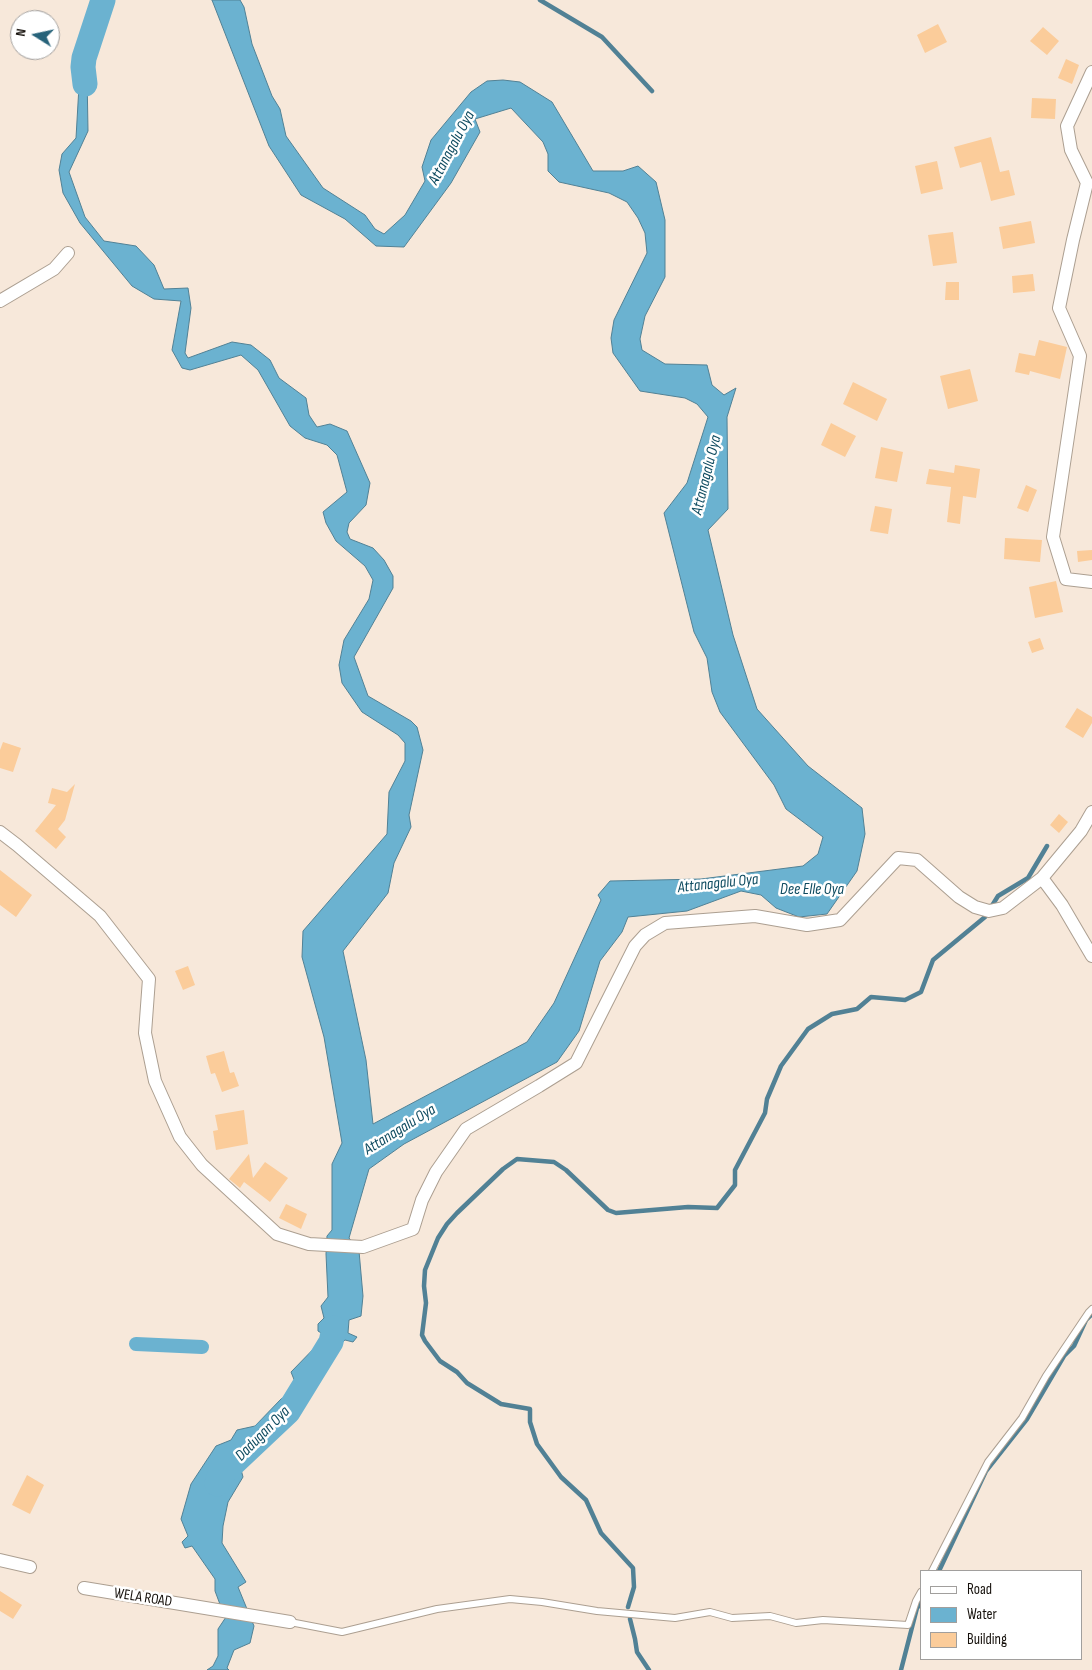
<!DOCTYPE html>
<html>
<head>
<meta charset="utf-8">
<style>
	body { margin:0 }
	#map { position:relative; width:1092px; height:1670px; overflow:hidden; background:#f7e8da; font-family:"Sofia Sans Condensed",sans-serif }
	canvas { display:block }
	.legend { position:absolute; left:920px; top:1570px; width:162px; height:90px; box-sizing:border-box; background:#fff; border:1px solid #a19f9d; margin:0; padding:6px 9px; list-style:none; font-size:15px; color:#15100b }
	.legend li { display:flex; align-items:center; gap:10px; height:25px }
	.legend b { width:25px; border:1px solid #a19f9d }
	.north { position:absolute; left:10px; top:10px; width:50px; height:50px; box-sizing:border-box; background:#fff; border:1px solid #a19f9d; border-radius:50%; rotate:280deg; font-size:14px; font-weight:700; line-height:20px; text-align:center; color:#15100b }
	.north::after { content:''; display:block; margin:auto; width:18px; height:22px; background:#27637a; clip-path:polygon(50% 0,100% 100%,50% 72%,0 100%) }
</style>
</head>
<body>
<div id="map">
<canvas width="1092" height="1670"></canvas>
<ul class="legend">
<li><b style="height:6px;background:#fff"></b>Road</li>
<li><b style="height:14px;background:#6bb2d0"></b>Water</li>
<li><b style="height:14px;background:#fbcc9a"></b>Building</li>
</ul>
<div class="north">N</div>
</div>
<script>
const g = document.querySelector('canvas').getContext('2d');
g.lineJoin = 'round';
function paint(path, color) { g.fillStyle = color; g.fill(path, 'evenodd'); }
const toPath = rows => new Path2D(rows.map(r => 'M' + r).join(''));
function trace(path, color, width, dash) { g.strokeStyle = color; g.lineWidth = width; g.lineCap = dash ? 'butt' : 'round'; g.setLineDash(dash || []); g.stroke(path); }
function write(font, color, halo, rows, align = 'center') {
  g.font = font + ' "Sofia Sans Condensed",sans-serif'; g.lineWidth = 5; g.setLineDash([]); g.textBaseline = 'middle'; g.strokeStyle = halo; g.fillStyle = color; for (const [text, x, y, turn = 0] of rows) {
    g.save(); g.translate(x, y); g.rotate((+turn || 0) * Math.PI / 180); g.textAlign = isNaN(turn) ? turn : align; if (halo) g.strokeText(text, 0, 0); g.fillText(text, 0, 0); g.restore();
  }
}
const water = toPath([
	[212,0,240,0,244,7,252,44,272,96,280,109,286,136,323,188,365,215,375,229,384,234,405,215,425,181,422,167,431,140,471,92,487,81,503,80,520,82,552,102,593,171,623,171,638,166,656,182,665,220,665,277,645,316,640,339,642,350,665,364,707,365,712,385,724,395,736,388,727,417,728,509,708,530,733,635,757,709,808,766,862,808,865,834,857,871,827,914,799,917,776,908,761,895,741,891,687,911,628,917,622,932,600,961,579,1031,557,1062,404,1144,369,1169,349,1238,359,1251,363,1296,361,1316,349,1320,348,1333,357,1337,353,1342,345,1340,320,1360,323,1367,319,1374,302,1384,307,1401,286,1413,291,1420,273,1425,267,1434,273,1438,262,1442,257,1434,244,1445,237,1454,243,1477,228,1502,223,1526,222,1543,246,1582,238,1587,254,1626,250,1643,234,1650,227,1668,229,1670,207,1670,213,1666,218,1656,218,1629,230,1611,221,1607,215,1591,215,1579,192,1546,185,1548,182,1542,188,1536,181,1519,191,1484,216,1446,231,1440,237,1430,255,1426,281,1399,294,1392,295,1382,291,1372,326,1336,318,1331,318,1324,324,1318,321,1306,328,1297,326,1254,327,1236,332,1230,332,1164,342,1143,324,1037,302,957,303,931,387,834,389,792,405,761,405,743,398,735,362,712,342,683,339,665,344,640,369,599,373,580,365,566,336,541,326,523,323,512,347,492,337,455,327,445,305,438,290,426,258,370,241,355,190,370,182,368,172,350,181,301,154,299,132,286,80,223,63,193,59,170,62,154,76,138,81,51,92,53,87,73,88,131,69,172,85,217,104,241,136,246,154,265,164,289,188,288,191,308,185,353,188,358,232,342,251,345,270,360,279,378,306,398,309,415,317,427,330,424,347,431,370,483,366,505,349,523,347,532,350,539,373,548,384,560,393,576,393,588,354,657,368,696,411,721,417,727,423,750,409,815,411,827,394,863,388,893,343,951,366,1060,373,1124,527,1042,554,1003,601,900,598,895,610,881,701,879,803,866,818,854,823,837,786,809,774,785,720,712,712,692,707,658,694,632,664,513,687,483,708,417,697,404,685,398,640,391,613,353,611,338,614,320,647,253,645,233,638,218,627,202,609,193,559,182,548,171,548,154,543,142,511,108,475,119,480,132,451,183,404,247,376,246,345,219,301,195,269,146,212,0]
]);
paint(water, '#6bb2d0');
trace(water, '#518195', 1);
trace(toPath([
	[540,0,602,37,652,91],
	[939,1571,986,1471,1027,1419,1064,1356,1074,1346,1086,1320,1092,1314],
	[628,1607,634,1587,633,1568,601,1533,586,1500,561,1477,537,1444,530,1422,530,1409,501,1404,467,1383,457,1372,440,1361,425,1341,422,1335,426,1303,424,1286,425,1270,438,1238,447,1224,457,1213,503,1169,517,1159,554,1162,566,1170,608,1210,616,1213,688,1207,717,1208,735,1185,735,1170,765,1113,767,1099,781,1066,808,1029,832,1014,857,1009,871,997,905,1000,921,992,933,960,985,917,998,896,1028,878,1047,846],
	[630,1619,635,1639,637,1652,649,1670],
	[901,1670,917,1608,921,1603]
]), '#518195', 4.5);
trace(toPath([
	[136,1344,202,1347]
]), '#6bb2d0', 14);
trace(toPath([
	[85,84,83,67,84,58,103,0],
	[217,1484,219,1477,288,1412,331,1342,334,1328]
]), '#6bb2d0', 25);
paint(toPath([
	[938,24,947,42,925,53,917,35],
	[1043,27,1059,41,1047,55,1030,41],
	[1066,59,1079,65,1072,84,1058,78],
	[1032,98,1056,99,1055,119,1031,118],
	[991,137,1000,172,1009,170,1015,195,991,201,981,162,960,168,954,147],
	[937,161,943,189,921,194,915,166],
	[1031,221,1035,243,1003,249,999,227],
	[953,232,957,263,933,266,928,235],
	[1033,274,1035,291,1013,293,1012,276],
	[946,282,959,282,959,300,945,300],
	[1039,340,1067,347,1060,379,1030,371,1029,375,1015,372,1019,353,1035,356],
	[970,369,978,401,948,409,940,376],
	[853,382,887,399,877,421,843,404],
	[831,423,856,436,845,457,821,445],
	[881,447,903,452,897,482,875,478],
	[955,465,980,469,976,498,963,496,960,524,947,522,951,487,926,484,929,469,954,473],
	[1026,485,1037,490,1028,512,1017,508],
	[875,506,892,509,888,534,870,531],
	[1005,538,1042,540,1040,562,1004,559],
	[1092,550,1092,560,1078,562,1077,551],
	[1056,581,1063,612,1035,618,1029,587],
	[1040,638,1044,649,1032,653,1028,642],
	[1077,708,1092,717,1092,723,1083,738,1065,727],
	[3,742,21,748,13,772,0,768,0,750],
	[75,784,65,820,58,829,66,837,56,849,35,831,56,805,48,803,52,788,67,792],
	[1059,814,1068,822,1059,833,1050,825],
	[0,870,32,895,16,917,0,905],
	[188,966,195,985,183,990,175,971],
	[224,1051,230,1073,234,1072,239,1086,222,1092,215,1073,211,1074,206,1056],
	[244,1110,248,1144,216,1150,213,1131,218,1130,215,1115],
	[249,1154,253,1178,265,1162,288,1178,270,1202,244,1182,240,1188,229,1179],
	[286,1204,307,1214,301,1229,279,1218],
	[27,1475,44,1485,30,1514,12,1505],
	[0,1591,22,1605,13,1619,0,1611]
]), '#fbcc9a');
const service = toPath([
	[932,1571,988,1462,1022,1418,1046,1376,1089,1312,1092,1309],
	[290,1622,342,1632,437,1609,510,1599,542,1602,597,1611,675,1618,710,1612,732,1618,770,1616,796,1623,823,1620,908,1625,916,1601,921,1592]
]);
const minor = toPath([
	[1092,72,1067,126,1071,150,1087,183,1073,240,1059,308,1080,356,1053,537,1066,579,1092,582],
	[0,301,54,269,68,253],
	[0,832,17,845,100,916,149,979,145,1033,155,1081,180,1137,202,1165,277,1234,309,1244,363,1247,413,1229,422,1200,436,1172,466,1129,539,1086,576,1063,635,946,645,935,665,923,755,916,807,925,840,920,898,858,917,860,959,897,975,907,989,911,1003,908,1042,878,1081,831,1092,812],
	[1042,878,1062,905,1092,956],
	[0,1560,30,1567],
	[84,1588,290,1622]
]);
trace(service, '#ac9f91', 8);
trace(minor, '#ac9f91', 14);
trace(service, '#fff', 6);
trace(minor, '#fff', 12);
write('15px', '#15100b', '#fff', [
	["WELA ROAD",143,1598,9]
]);
write('italic 16px', '#0d4a5f', '#fff', [
	["Attanagalu Oya",452,148,-62],
	["Attanagalu Oya",707,475,-76],
	["Attanagalu Oya",718,884,-6],
	["Dee Elle Oya",812,890],
	["Attanagalu Oya",400,1130,-32],
	["Dadugan Oya",263,1434,-45]
]);
</script>
</body>
</html>
